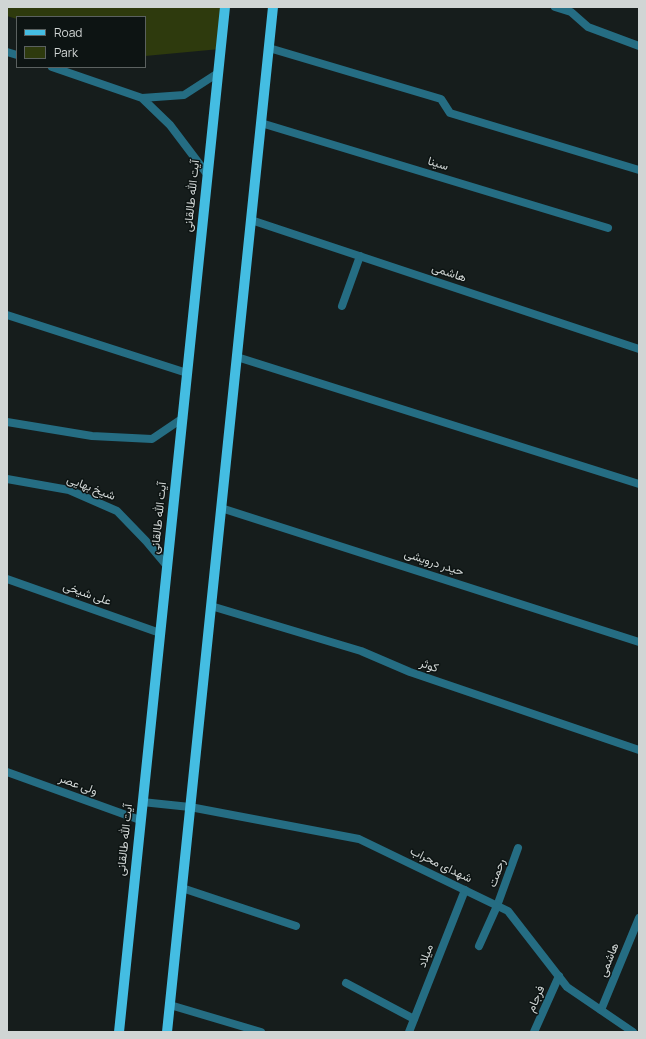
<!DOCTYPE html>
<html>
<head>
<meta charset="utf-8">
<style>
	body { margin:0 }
	#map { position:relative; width:646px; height:1039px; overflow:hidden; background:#161d1c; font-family:Manrope,sans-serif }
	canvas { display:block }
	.frame { position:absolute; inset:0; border:8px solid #d0d5d4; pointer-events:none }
	.legend { position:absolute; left:16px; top:16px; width:130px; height:52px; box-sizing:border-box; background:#0d1413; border:1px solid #5b6160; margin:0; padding:5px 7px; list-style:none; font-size:12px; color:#d0d5d4 }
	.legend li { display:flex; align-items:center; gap:8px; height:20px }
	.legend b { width:20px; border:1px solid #5b6160 }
</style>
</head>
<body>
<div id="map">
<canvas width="646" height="1039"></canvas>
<div class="frame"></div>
<ul class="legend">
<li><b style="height:5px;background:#44bde2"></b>Road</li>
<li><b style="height:11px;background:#2e3a0d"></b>Park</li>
</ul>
</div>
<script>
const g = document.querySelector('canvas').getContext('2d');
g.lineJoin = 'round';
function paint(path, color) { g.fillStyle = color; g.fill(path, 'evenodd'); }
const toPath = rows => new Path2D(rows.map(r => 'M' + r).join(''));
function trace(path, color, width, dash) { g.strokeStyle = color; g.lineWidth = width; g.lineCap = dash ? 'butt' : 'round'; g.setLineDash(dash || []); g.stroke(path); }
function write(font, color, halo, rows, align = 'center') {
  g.font = font + ' Manrope,Vazirmatn,sans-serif'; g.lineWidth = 3; g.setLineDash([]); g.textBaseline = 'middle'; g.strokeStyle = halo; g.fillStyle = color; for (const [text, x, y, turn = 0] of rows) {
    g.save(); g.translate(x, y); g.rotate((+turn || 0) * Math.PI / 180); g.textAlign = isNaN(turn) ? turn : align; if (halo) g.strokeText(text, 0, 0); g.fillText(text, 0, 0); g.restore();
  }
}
paint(toPath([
	[7,7,221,7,220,49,145,56,145,17,17,17,17,19,7,16]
]), '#2e3a0d');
trace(toPath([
	[342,306,360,256],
	[182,888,296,926],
	[479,946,497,906,518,848],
	[346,983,414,1019],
	[170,1005,261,1032]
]), '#256d83', 8);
trace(toPath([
	[555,7,571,12,588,27,639,46],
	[269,48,441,99,450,113,639,170],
	[261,123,608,228],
	[251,220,639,349],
	[7,315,187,373],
	[237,357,639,484],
	[221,508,639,642],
	[7,579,160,633],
	[211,606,361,651,410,672,639,750],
	[7,772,140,820],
	[601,1010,639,918],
	[409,1032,465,890],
	[534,1032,559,976]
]), '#256d83', 8);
trace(toPath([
	[7,52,17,55],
	[52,67,142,98],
	[207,174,170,125,142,98,184,95,218,73],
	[7,422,92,436,152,439,183,418],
	[7,479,69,490,117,511,146,541,167,566],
	[142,802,190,807,359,839,508,911,567,987,633,1032]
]), '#256d83', 8);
trace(toPath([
	[119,1032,225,7],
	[167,1032,273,7]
]), '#44bde2', 10);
write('12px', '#d0d5d4', '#0d1413', [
	["سینا",438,164,17],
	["آیت الله طالقانی",192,196,-84],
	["هاشمی",449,273,18],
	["شیخ بهایی",91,488,21],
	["آیت الله طالقانی",159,518,-84],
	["حیدر درویشی",434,563,18],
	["علی شیخی",87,594,19],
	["کوثر",429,666,19],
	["ولی عصر",78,785,20],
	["آیت الله طالقانی",125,840,-84],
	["شهدای محراب",441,865,26],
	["رحمت",497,873,-70],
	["میلاد",426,956,-69],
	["هاشمی",609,960,-68],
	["فرجام",536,999,-66]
]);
</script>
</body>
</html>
